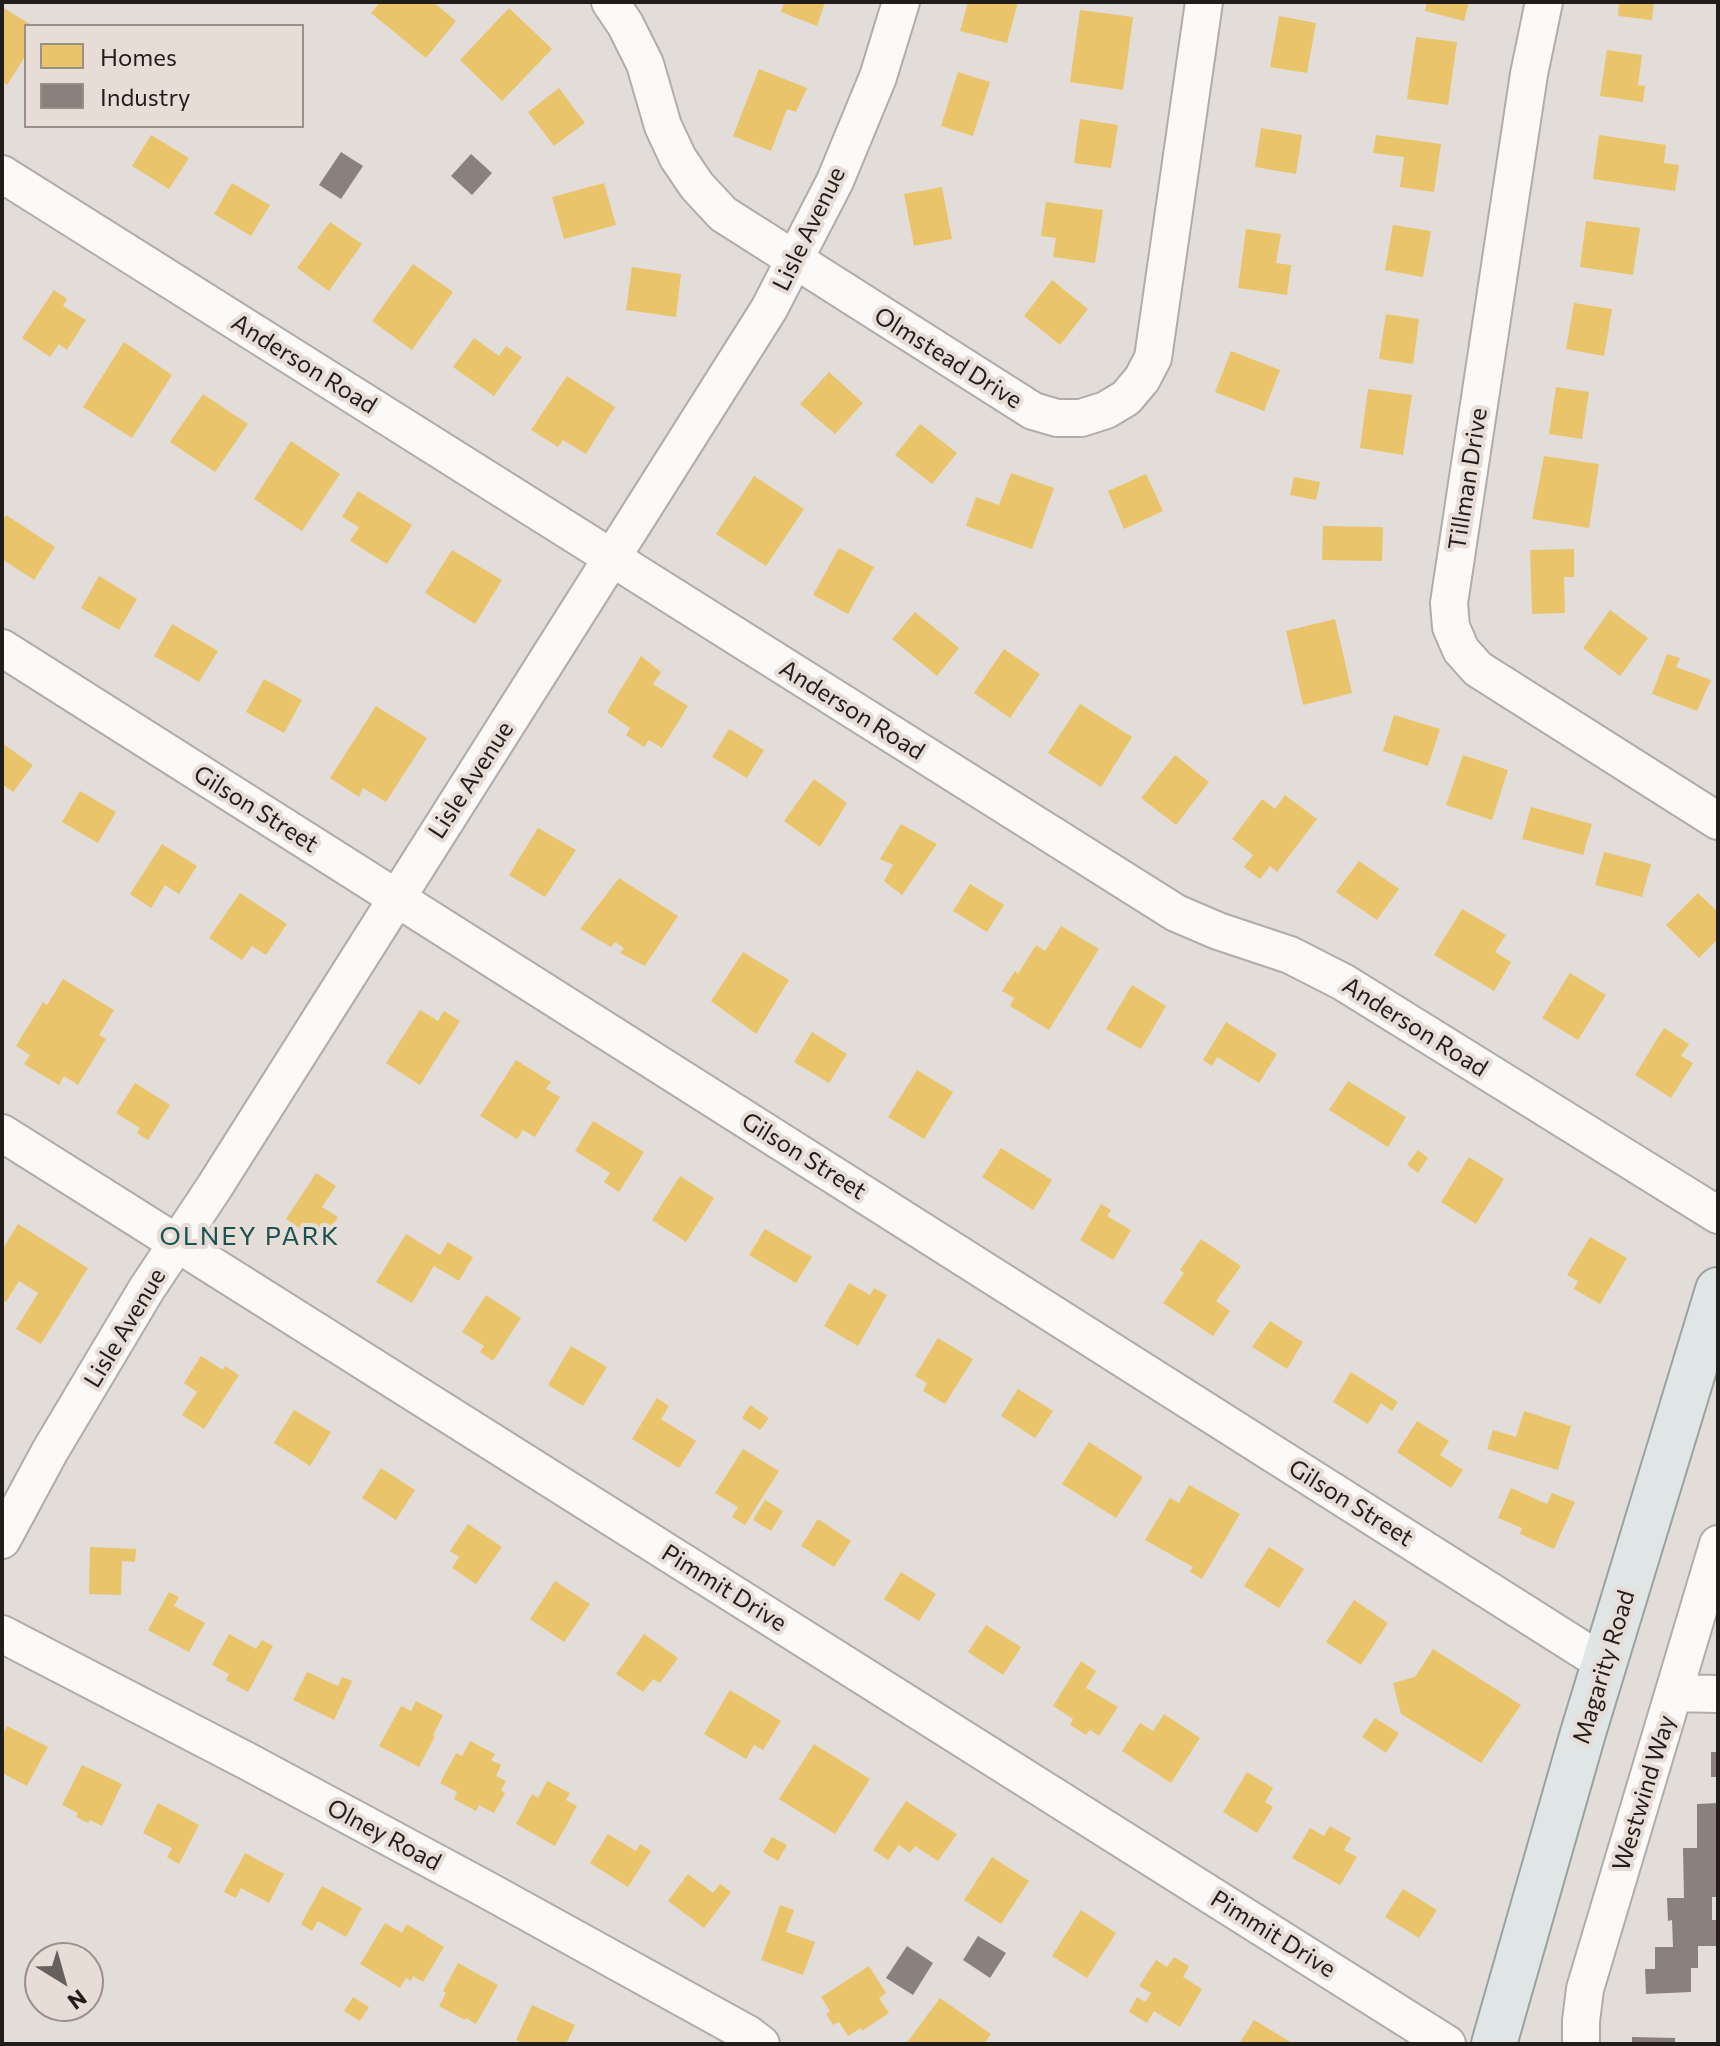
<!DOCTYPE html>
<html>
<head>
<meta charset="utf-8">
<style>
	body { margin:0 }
	#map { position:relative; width:1720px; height:2046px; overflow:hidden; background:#e3ddda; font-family:Commissioner,sans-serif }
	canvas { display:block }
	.frame { position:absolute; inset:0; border:4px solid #211d1b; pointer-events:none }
	.legend { position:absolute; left:24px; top:24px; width:280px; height:104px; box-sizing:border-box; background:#e7dcd6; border:2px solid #98908b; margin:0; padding:10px 14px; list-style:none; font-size:24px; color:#211d1b }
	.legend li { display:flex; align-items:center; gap:16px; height:40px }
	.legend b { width:40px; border:2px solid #98908b }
	.north { position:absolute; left:24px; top:1942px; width:80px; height:80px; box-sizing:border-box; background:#e7dcd6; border:2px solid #98908b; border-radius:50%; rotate:143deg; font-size:22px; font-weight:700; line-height:32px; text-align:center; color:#211d1b }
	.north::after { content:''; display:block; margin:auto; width:28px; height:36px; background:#65605e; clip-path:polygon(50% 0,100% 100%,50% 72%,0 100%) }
</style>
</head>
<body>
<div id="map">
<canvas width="1720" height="2046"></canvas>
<div class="frame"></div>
<ul class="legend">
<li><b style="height:22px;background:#e9c46a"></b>Homes</li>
<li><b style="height:22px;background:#8a817c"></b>Industry</li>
</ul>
<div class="north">N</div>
</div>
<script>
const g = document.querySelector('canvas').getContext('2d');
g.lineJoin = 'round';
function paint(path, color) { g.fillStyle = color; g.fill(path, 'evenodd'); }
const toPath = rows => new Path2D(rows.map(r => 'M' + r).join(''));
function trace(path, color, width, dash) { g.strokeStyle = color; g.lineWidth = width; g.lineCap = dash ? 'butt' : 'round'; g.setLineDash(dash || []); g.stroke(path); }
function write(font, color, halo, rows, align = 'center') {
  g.font = font + ' Commissioner,sans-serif'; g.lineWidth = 8; g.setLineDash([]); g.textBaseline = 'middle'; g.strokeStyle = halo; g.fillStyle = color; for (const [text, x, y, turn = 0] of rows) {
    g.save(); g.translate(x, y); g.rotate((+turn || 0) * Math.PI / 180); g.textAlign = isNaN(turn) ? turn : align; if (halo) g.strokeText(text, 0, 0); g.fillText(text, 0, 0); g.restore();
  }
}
paint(toPath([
	[380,2,433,2,456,21,426,58,371,13],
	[784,2,825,2,817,26,781,12],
	[968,2,1018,2,1007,43,960,31],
	[1427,2,1469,2,1464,21,1425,11],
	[1619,2,1654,2,1652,20,1618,16],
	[2,7,33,26,26,26,26,55,7,85,2,81],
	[509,8,552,49,502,101,460,60],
	[1080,10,1133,17,1123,90,1070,82],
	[1279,16,1316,23,1307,73,1270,67],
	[1416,37,1457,42,1448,105,1407,99],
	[1607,50,1642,55,1638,85,1645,86,1643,102,1600,96],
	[759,69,807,88,796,112,787,109,771,151,733,136],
	[958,72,990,82,973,136,941,126],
	[559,88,585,123,554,146,528,112],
	[1080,119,1118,125,1111,168,1074,163],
	[1261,128,1302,135,1296,174,1255,167],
	[151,135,189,158,169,189,132,166],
	[1376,135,1441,144,1434,192,1400,187,1404,157,1373,153],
	[1599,135,1666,145,1664,163,1679,165,1675,191,1593,179],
	[232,183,270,205,251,236,214,214],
	[604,183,616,225,564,239,552,197],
	[942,187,952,239,914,246,904,194],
	[1046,202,1103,210,1095,263,1053,257,1056,238,1041,236],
	[1586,221,1640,228,1633,275,1580,267],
	[330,222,362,244,329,291,297,268],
	[1393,225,1431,231,1423,277,1385,270],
	[1246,229,1281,234,1276,263,1291,265,1287,295,1238,288],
	[413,264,453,292,412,350,372,321],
	[632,267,681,274,676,317,626,310],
	[1052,280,1088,309,1060,345,1024,316],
	[54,290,67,299,63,306,86,320,67,350,59,344,50,357,22,338],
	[1574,303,1612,309,1604,356,1566,349],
	[1386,314,1419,319,1413,364,1379,359],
	[474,338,499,356,506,346,522,357,494,396,453,367],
	[124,342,172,375,132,438,83,407],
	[1231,351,1280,370,1264,411,1215,392],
	[829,372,863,403,835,434,800,404],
	[567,376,615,407,586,454,563,440,558,447,531,430],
	[1556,387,1589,392,1582,439,1549,434],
	[1368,389,1412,395,1403,455,1360,448],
	[203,394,248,424,215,472,170,442],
	[920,424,957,453,932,484,895,455],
	[291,441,340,474,302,531,254,499],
	[1544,456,1599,464,1589,528,1532,519],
	[1011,473,1054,488,1032,549,966,526,976,497,999,505],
	[1146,474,1163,511,1124,529,1108,491],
	[754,476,804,509,766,566,716,534],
	[1294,477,1320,482,1316,500,1290,495],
	[358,491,412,525,387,564,350,541,359,527,342,517],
	[6,515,55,547,34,580,2,559,2,521],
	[1323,526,1383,527,1382,561,1322,560],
	[839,548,874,567,848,614,813,595],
	[1574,549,1574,577,1564,577,1565,613,1532,614,1530,550],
	[452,550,502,580,475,624,425,593],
	[99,576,137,599,119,630,81,608],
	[1610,610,1648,638,1620,676,1583,648],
	[915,612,959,648,937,676,892,639],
	[1335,619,1352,693,1303,705,1286,631],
	[172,624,218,651,199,682,154,656],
	[1004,649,1040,674,1010,718,974,693],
	[1667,654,1680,658,1676,667,1711,680,1697,711,1652,694],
	[641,656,661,672,653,684,688,706,662,748,649,740,644,747,626,735,630,728,607,712],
	[264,679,302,700,284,733,246,712],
	[1080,704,1132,737,1101,787,1048,753],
	[376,706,427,738,386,802,363,788,359,797,330,778],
	[1394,715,1440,729,1428,766,1383,751],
	[729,729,764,750,747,778,712,757],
	[2,743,33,765,13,792,2,784],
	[1175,755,1209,782,1176,825,1141,798],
	[1463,755,1508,770,1492,820,1446,805],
	[814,779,847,803,820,847,784,821],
	[80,791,116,812,98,843,62,822],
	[1285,795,1317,819,1277,872,1270,866,1260,879,1244,867,1253,855,1232,839,1262,799,1275,809],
	[1531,807,1592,824,1583,855,1522,839],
	[901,824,937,844,902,895,884,881,893,865,880,859],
	[538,828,576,850,545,897,509,875],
	[162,844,197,866,179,894,165,885,151,908,130,894],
	[1604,852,1651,864,1642,897,1595,885],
	[1359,861,1399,889,1377,920,1336,892],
	[619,878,678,916,645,966,620,953,624,948,615,942,611,947,580,929],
	[970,884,1004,905,987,932,953,911],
	[240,893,287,924,266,955,252,946,242,960,209,938],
	[1698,893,1718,912,1718,939,1699,958,1666,925],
	[1462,909,1506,935,1495,952,1511,962,1494,991,1434,955],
	[1061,926,1099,949,1049,1030,1010,1006,1014,998,1002,991,1015,971,1018,974,1036,945,1045,951],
	[743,952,789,980,756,1034,711,1001],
	[1570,973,1606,995,1578,1040,1542,1018],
	[63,979,114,1010,99,1035,106,1039,78,1085,64,1076,59,1085,24,1064,30,1055,16,1046,43,1002,47,1005],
	[1132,985,1166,1006,1141,1049,1106,1029],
	[420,1010,438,1021,444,1011,460,1021,420,1085,386,1063],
	[1226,1022,1277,1054,1259,1083,1217,1057,1212,1066,1203,1060],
	[1664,1028,1689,1044,1681,1056,1693,1063,1671,1098,1635,1075],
	[812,1032,847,1054,829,1083,794,1062],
	[516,1060,551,1082,546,1089,560,1097,535,1137,523,1130,517,1139,480,1116],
	[917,1070,953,1092,924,1139,888,1117],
	[1348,1081,1406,1117,1388,1147,1329,1110],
	[135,1083,170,1105,148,1140,137,1133,140,1128,116,1113],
	[593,1121,644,1152,619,1192,604,1182,610,1173,575,1151],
	[1001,1148,1052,1180,1033,1210,982,1177],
	[1418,1150,1428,1158,1418,1173,1407,1165],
	[1469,1157,1504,1179,1476,1224,1441,1202],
	[316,1173,336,1186,322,1207,338,1217,321,1243,286,1219],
	[680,1176,714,1198,686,1242,652,1220],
	[1101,1204,1111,1210,1107,1216,1131,1230,1113,1260,1080,1240],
	[18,1224,88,1268,41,1344,16,1329,38,1293,19,1281,6,1302,2,1299,2,1250],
	[765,1229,812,1257,796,1283,749,1255],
	[406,1234,440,1255,448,1242,473,1257,459,1281,434,1266,412,1303,376,1282],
	[1590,1237,1627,1258,1600,1304,1574,1289,1578,1281,1567,1275],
	[1201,1239,1241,1266,1216,1301,1230,1311,1213,1336,1163,1303,1184,1273,1180,1270],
	[849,1283,870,1295,874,1288,887,1295,858,1346,824,1326],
	[486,1295,521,1318,493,1361,480,1352,484,1346,462,1332],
	[1270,1321,1303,1342,1287,1369,1252,1347],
	[938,1338,973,1359,945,1404,923,1391,927,1383,915,1376],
	[571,1346,607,1367,583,1406,548,1385],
	[201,1356,223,1370,225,1366,239,1375,204,1429,182,1415,197,1392,184,1383],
	[1351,1372,1398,1402,1392,1411,1381,1403,1368,1424,1333,1402],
	[1018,1389,1053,1411,1035,1438,1001,1416],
	[657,1398,669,1406,661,1419,696,1441,679,1468,632,1439],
	[750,1405,769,1418,760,1430,742,1418],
	[294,1410,331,1432,310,1466,274,1443],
	[1524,1411,1571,1426,1558,1470,1487,1449,1493,1430,1516,1437],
	[1417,1421,1449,1441,1440,1455,1463,1470,1451,1488,1397,1452],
	[1089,1442,1143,1477,1116,1518,1062,1484],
	[743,1449,779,1471,745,1525,732,1517,738,1507,715,1493],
	[381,1468,415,1490,396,1520,362,1498],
	[1189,1485,1240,1514,1202,1579,1190,1572,1193,1567,1145,1540,1170,1498,1179,1503],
	[1511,1488,1547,1504,1552,1493,1575,1502,1554,1549,1520,1534,1522,1528,1498,1518],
	[765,1500,783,1511,771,1531,753,1520],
	[818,1519,851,1541,834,1567,801,1546],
	[468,1524,502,1547,476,1584,452,1568,459,1557,450,1551],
	[90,1547,136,1549,135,1562,122,1561,121,1595,89,1594],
	[1269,1547,1304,1569,1279,1608,1244,1586],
	[901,1572,936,1594,919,1621,884,1599],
	[555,1581,590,1604,564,1642,530,1619],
	[169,1592,179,1597,174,1606,205,1623,189,1652,148,1630],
	[1354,1600,1388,1623,1361,1665,1326,1642],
	[986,1625,1021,1647,1003,1675,968,1652],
	[229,1634,256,1649,262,1640,273,1646,248,1692,226,1680,229,1674,212,1665],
	[644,1634,678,1658,660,1683,653,1679,643,1692,616,1674],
	[1433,1649,1521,1705,1481,1763,1401,1714,1393,1683,1415,1677],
	[1081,1661,1096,1671,1086,1688,1118,1707,1099,1736,1090,1730,1086,1735,1070,1725,1073,1719,1053,1706],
	[307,1672,338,1686,342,1677,352,1681,334,1720,293,1700],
	[730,1690,781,1721,763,1750,754,1745,746,1759,704,1734],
	[416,1701,443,1715,433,1735,435,1736,419,1767,379,1746,401,1706,411,1711],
	[1164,1714,1200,1738,1171,1783,1122,1751,1140,1723,1153,1731],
	[1375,1718,1399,1733,1386,1753,1362,1737],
	[7,1726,48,1747,27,1786,2,1773,2,1736],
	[470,1741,495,1754,491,1760,501,1765,496,1776,506,1781,501,1790,505,1793,494,1813,479,1805,476,1811,454,1799,457,1792,440,1783,456,1753,462,1756],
	[814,1744,870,1779,835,1834,779,1799],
	[82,1765,122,1784,102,1826,90,1820,88,1823,76,1817,78,1813,62,1805],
	[1247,1772,1273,1788,1265,1802,1273,1807,1257,1833,1223,1812],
	[547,1781,570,1793,566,1800,577,1806,555,1846,516,1824,532,1794,538,1798],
	[906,1801,957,1834,938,1861,915,1846,910,1853,899,1845,888,1860,873,1850],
	[158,1803,199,1825,179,1864,167,1857,172,1848,143,1833],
	[1330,1826,1351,1838,1344,1850,1357,1857,1340,1885,1292,1858,1310,1828,1324,1836],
	[608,1834,636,1851,640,1844,651,1851,628,1887,590,1863],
	[772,1837,787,1845,778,1861,763,1852],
	[245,1853,284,1874,269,1903,241,1888,236,1898,224,1892],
	[992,1857,1029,1881,1001,1924,964,1900],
	[688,1874,713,1893,720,1884,731,1892,704,1928,668,1901],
	[322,1886,362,1908,346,1937,318,1921,312,1931,301,1924],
	[1403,1889,1437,1910,1419,1938,1385,1917],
	[780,1905,794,1910,786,1932,815,1942,803,1975,761,1960],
	[1081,1910,1116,1933,1087,1978,1052,1956],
	[385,1923,402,1933,407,1924,444,1947,423,1982,413,1976,411,1981,406,1978,400,1988,360,1964],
	[1174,1957,1189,1966,1183,1977,1202,1989,1180,2027,1154,2011,1147,2023,1129,2012,1137,1997,1145,2002,1151,1993,1139,1986,1156,1960,1167,1967],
	[458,1963,498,1985,476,2024,466,2018,465,2020,439,2006,446,1993,443,1991],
	[869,1966,886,1993,879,1998,889,2013,862,2031,861,2028,848,2036,839,2022,833,2025,826,2014,830,2011,821,1997],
	[353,1997,369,2007,360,2021,344,2011],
	[940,1998,991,2034,984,2044,906,2044],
	[532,2005,575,2025,566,2044,526,2044,516,2040],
	[1254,2020,1294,2044,1239,2044]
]), '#e9c46a');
paint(toPath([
	[341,152,363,166,341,199,319,185],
	[471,154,492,173,472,195,451,176],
	[1711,1752,1718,1752,1718,1777,1711,1777],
	[1718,1803,1718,1897,1712,1897,1712,1920,1717,1920,1717,1946,1698,1946,1698,1968,1691,1968,1691,1992,1646,1994,1645,1969,1655,1969,1655,1947,1673,1947,1672,1920,1668,1921,1667,1898,1684,1898,1683,1848,1697,1848,1697,1804],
	[978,1936,1006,1953,990,1978,963,1960],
	[907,1946,933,1963,913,1995,886,1978],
	[1632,2037,1675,2038,1675,2044,1632,2044]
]), '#8a817c');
const minor = toPath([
	[610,2,625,24,645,64,663,126,678,158,697,186,723,214,1033,411,1057,418,1081,418,1106,410,1126,398,1142,379,1153,358,1204,2],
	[1544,2,1529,74,1449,603,1451,627,1461,650,1478,669,1718,821],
	[2,174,1176,913,1218,931,1290,955,1343,982,1718,1215],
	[2,648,1605,1664],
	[2,1133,1447,2044],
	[2,1540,50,1451,146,1290,215,1186,769,309,835,181,878,77,901,2],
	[2,1634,247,1761,489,1891,748,2034,761,2044],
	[1674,1693,1718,1694],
	[1581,2044,1581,2021,1585,1989,1718,1544]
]);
const major = toPath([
	[1494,2044,1583,1733,1718,1290]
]);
trace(minor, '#b0aca9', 40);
trace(major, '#98a2a1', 48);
trace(minor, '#fbfaf9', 36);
trace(major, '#e0e6e6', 44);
write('24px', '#211d1b', '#e7dcd6', [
	["Lisle Avenue",809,229,-64],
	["Olmstead Drive",948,358,32],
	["Anderson Road",304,364,32],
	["Tillman Drive",1468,479,-81],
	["Anderson Road",852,710,32],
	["Lisle Avenue",471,780,-57],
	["Gilson Street",256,809,32],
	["Anderson Road",1415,1027,32],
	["Gilson Street",804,1156,32],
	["Lisle Avenue",125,1328,-59],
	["Gilson Street",1351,1503,32],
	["Pimmit Drive",724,1588,32],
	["Magarity Road",1604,1667,-73],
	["Westwind Way",1644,1793,-73],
	["Olney Road",384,1835,28],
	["Pimmit Drive",1273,1934,32]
]);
g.letterSpacing = '2px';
write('26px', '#175353', '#e7dcd6', [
	["OLNEY PARK",250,1236]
]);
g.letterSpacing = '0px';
</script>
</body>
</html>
